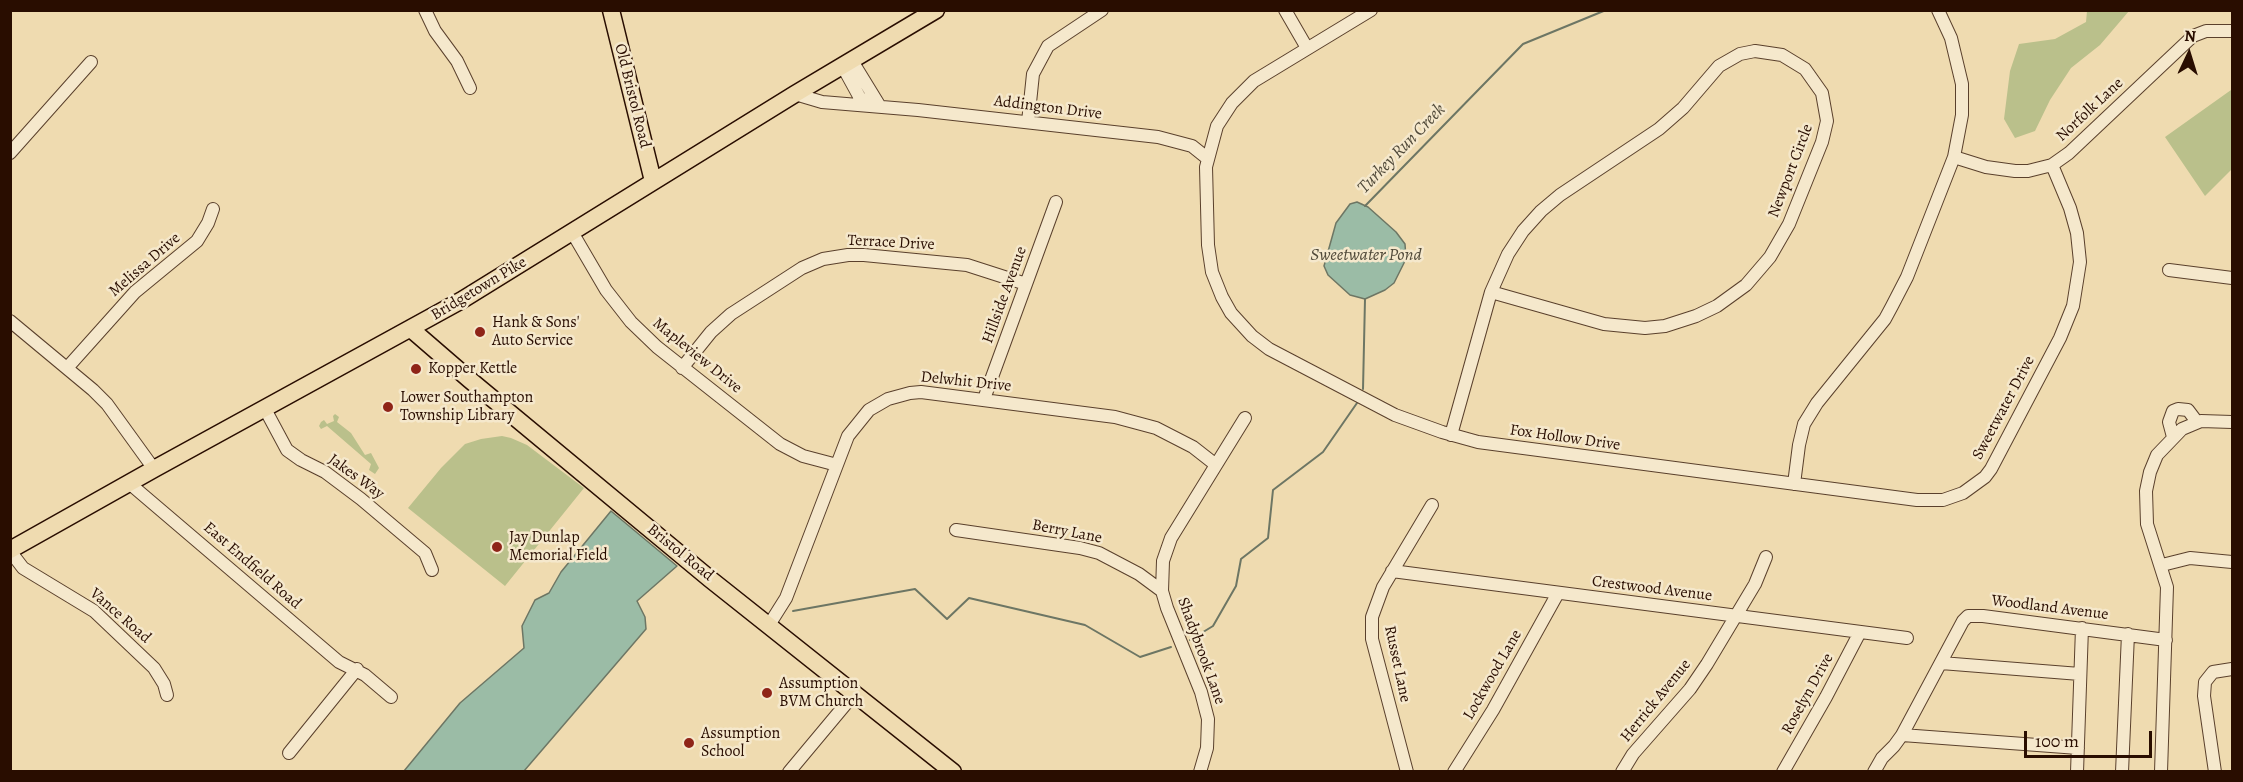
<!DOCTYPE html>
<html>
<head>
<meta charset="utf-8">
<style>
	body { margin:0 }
	#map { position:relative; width:2243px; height:782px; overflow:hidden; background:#efdbb0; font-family:Alegreya,serif }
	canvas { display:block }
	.frame { position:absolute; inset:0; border:12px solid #290d00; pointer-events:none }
	.north { position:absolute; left:2159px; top:24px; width:60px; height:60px; -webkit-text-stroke:4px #f5e8cc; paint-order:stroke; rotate:4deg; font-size:16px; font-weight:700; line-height:24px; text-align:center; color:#290d00 }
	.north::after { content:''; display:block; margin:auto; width:21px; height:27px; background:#290d00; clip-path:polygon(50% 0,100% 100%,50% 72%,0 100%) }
	.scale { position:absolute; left:2024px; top:731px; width:128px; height:27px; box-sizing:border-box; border:3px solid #290d00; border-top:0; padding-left:8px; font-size:18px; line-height:21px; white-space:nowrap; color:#290d00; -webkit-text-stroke:4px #f5e8cc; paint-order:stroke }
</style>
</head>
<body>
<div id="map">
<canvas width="2243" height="782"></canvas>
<div class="frame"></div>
<div class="north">N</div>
<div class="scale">100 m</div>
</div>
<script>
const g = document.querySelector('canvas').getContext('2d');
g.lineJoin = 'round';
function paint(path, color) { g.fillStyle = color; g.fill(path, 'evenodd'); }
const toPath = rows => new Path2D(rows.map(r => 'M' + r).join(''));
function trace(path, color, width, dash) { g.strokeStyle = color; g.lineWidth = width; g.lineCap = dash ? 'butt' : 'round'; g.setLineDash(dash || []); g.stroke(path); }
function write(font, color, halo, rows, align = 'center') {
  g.font = font + ' Alegreya,serif'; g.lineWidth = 5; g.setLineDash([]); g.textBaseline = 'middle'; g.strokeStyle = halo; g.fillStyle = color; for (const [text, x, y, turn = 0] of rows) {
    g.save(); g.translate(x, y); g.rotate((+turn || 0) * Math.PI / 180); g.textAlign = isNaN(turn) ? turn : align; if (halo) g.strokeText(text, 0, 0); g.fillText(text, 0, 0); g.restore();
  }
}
paint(toPath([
	[2087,11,2129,11,2100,45,2071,68,2050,100,2035,131,2015,138,2004,119,2010,71,2019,44,2055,39,2086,22],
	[2231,90,2232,90,2232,169,2205,196,2165,137],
	[335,414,339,417,337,422,351,433,365,455,371,453,379,468,375,474,369,470,371,464,327,426,321,429,319,426,321,422,324,420,327,424,334,421,333,416],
	[502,436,511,438,527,445,584,488,505,586,408,508,441,468,465,444,481,439]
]), '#bac08b');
const water = toPath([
	[1357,202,1368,207,1396,232,1405,244,1406,259,1394,283,1385,290,1365,299,1350,295,1328,275,1324,266,1336,223,1350,204,1357,202],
	[611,511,677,566,637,601,645,617,646,629,524,771,404,771,460,703,524,648,522,626,535,600,549,593,561,572,611,511]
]);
paint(water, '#9bbca6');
trace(water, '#6d7664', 1.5);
trace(toPath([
	[1365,206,1523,44,1606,10],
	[1363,389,1365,299],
	[793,611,915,589,947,619,969,598,1085,625,1140,657,1171,647],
	[1190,640,1213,626,1236,586,1241,559,1268,538,1273,490,1323,452,1357,403]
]), '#6d7664', 2);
const minor = toPath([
	[425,10,435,31,457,61,470,88],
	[1285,10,1307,48],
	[1371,10,1254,81,1232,103,1217,126,1206,167,1208,245,1212,272,1222,297,1231,313,1252,336,1269,349,1395,415,1442,432,1478,442,1917,500,1943,500,1963,493,1985,477,1991,469,2060,338,2073,306,2080,262,2077,233,2070,208,2052,165],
	[1755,51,1782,55,1805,69,1822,93,1827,121,1822,142,1789,224,1770,257,1746,285,1717,306,1696,316,1665,326,1645,328,1604,324,1491,292,1508,254,1523,231,1541,211,1560,195,1659,129,1683,108,1719,66,1740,54,1755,51],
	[852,61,879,105],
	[843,67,860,98,873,104],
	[795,94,822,102,918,110,1158,137,1192,146,1207,158],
	[1028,122,1033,74,1048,46,1102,10],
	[10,153,91,62],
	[1954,157,1986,167,2015,171,2028,171,2052,165,2069,153,2193,36,2206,31,2232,31],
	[572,232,606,290,631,322,657,347,780,444,803,456,837,465],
	[2169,270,2232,278],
	[10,321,93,390,107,404,154,469],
	[67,368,135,292,197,241,208,223,213,209],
	[682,368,711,332,731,314,802,268,823,259,848,255,864,255,967,265,1026,284],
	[984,399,1056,202],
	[265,409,287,450,301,460,325,472,361,499,425,553,432,570],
	[1451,435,1491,292],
	[2173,437,2169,422,2173,411,2178,409,2188,410,2197,422],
	[129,483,339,662,365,675,391,697],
	[1794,484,1799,445,1804,424,1817,403,1885,319,1892,306,1907,277,1954,157,1962,115,1962,84,1951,38,1938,10],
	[956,530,1080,548,1099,553,1139,574,1162,591],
	[10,551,23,568,94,611,154,668,164,684,167,695],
	[2162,565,2190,558,2232,562],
	[1392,571,1907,638],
	[769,625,786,598,848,436,869,410,888,399,910,393,921,392,1115,417,1156,428,1193,447,1216,465],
	[1941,663,2080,674],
	[1902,735,2078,748],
	[289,753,357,669],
	[789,772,855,693],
	[1200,772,1207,748,1208,719,1201,692,1167,608,1162,591,1163,561,1171,538,1245,418],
	[1407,772,1372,639,1372,617,1383,587,1432,505],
	[1454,772,1493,710,1558,593],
	[1622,772,1633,754,1690,689,1707,664,1755,584,1766,557],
	[1783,772,1826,697,1860,632],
	[1874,772,1882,758,1894,746,1902,735,1963,621,1968,616,1983,616,2166,640],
	[2077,772,2082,628],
	[2122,772,2128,634],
	[2161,772,2167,587,2147,524,2146,491,2150,472,2157,455,2182,429,2201,421,2232,422],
	[2215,772,2204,696,2205,682,2213,672,2232,669]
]);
const major = toPath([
	[611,10,653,181],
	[411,329,470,380,710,579,953,772],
	[10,550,154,469,462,300,795,94,936,10]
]);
trace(minor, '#5a402c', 14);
trace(major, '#290d00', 19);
trace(minor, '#f5e8cc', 12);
trace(major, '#efdbb0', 16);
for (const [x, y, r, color] of [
	[480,332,6,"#8f2418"],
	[416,369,6,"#8f2418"],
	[388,407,6,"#8f2418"],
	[497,547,6,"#8f2418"],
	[767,693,6,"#8f2418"],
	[689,743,6,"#8f2418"]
]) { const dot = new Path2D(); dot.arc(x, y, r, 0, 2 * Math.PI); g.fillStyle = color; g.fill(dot); trace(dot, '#f5e8cc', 2); }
write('16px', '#290d00', '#f5e8cc', [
	["Old Bristol Road",632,96,76],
	["Addington Drive",1048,108,7],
	["Norfolk Lane",2090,110,-43],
	["Newport Circle",1791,171,-69],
	["Terrace Drive",891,243,3],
	["Melissa Drive",145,265,-41],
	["Bridgetown Pike",479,289,-31],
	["Hillside Avenue",1005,295,-70],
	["Mapleview Drive",697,356,39],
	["Delwhit Drive",966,382,6],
	["Sweetwater Drive",2004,408,-62],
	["Fox Hollow Drive",1565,438,8],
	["Jakes Way",356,477,36],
	["Berry Lane",1067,532,11],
	["Bristol Road",680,553,39],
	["East Endfield Road",252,566,41],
	["Crestwood Avenue",1652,589,7],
	["Woodland Avenue",2050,608,7],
	["Vance Road",120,616,41],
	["Shadybrook Lane",1201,651,70],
	["Russet Lane",1397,664,78],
	["Lockwood Lane",1493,675,-60],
	["Roselyn Drive",1808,694,-61],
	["Herrick Avenue",1656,701,-51]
]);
write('16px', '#290d00', '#f5e8cc', [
	["Hank & Sons'",492,323],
	["Auto Service",492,341],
	["Kopper Kettle",428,369],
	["Lower Southampton",400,398],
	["Township Library",400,416],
	["Jay Dunlap",509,538],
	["Memorial Field",509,556],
	["Assumption",779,684],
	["BVM Church",779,702],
	["Assumption",701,734],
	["School",701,752]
], 'left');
write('italic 18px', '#514a3a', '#f5e8cc', [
	["Turkey Run Creek",1402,149,-46],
	["Sweetwater Pond",1366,256]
]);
</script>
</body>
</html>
